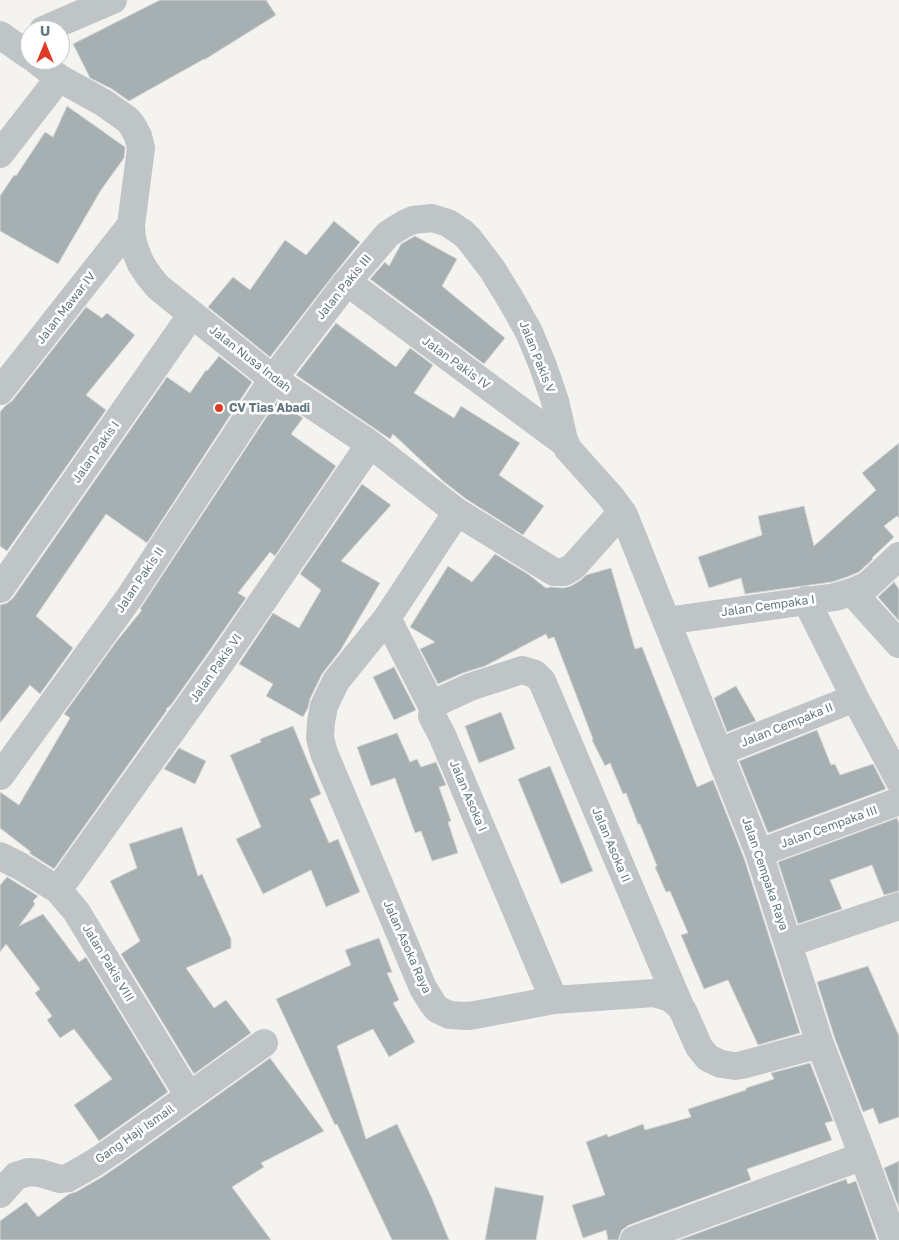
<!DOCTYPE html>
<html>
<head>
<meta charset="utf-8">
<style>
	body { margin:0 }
	#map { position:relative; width:899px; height:1240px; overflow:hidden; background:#f4f3f0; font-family:"Golos Text",sans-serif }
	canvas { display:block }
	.north { position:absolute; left:20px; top:20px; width:50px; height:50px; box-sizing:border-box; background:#fff; border:1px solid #c1c9cc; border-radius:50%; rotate:0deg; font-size:14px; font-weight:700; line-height:20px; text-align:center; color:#637780 }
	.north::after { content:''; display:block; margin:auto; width:18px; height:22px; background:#de3a26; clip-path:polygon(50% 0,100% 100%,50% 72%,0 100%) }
</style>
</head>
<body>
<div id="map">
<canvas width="899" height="1240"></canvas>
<div class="north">U</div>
</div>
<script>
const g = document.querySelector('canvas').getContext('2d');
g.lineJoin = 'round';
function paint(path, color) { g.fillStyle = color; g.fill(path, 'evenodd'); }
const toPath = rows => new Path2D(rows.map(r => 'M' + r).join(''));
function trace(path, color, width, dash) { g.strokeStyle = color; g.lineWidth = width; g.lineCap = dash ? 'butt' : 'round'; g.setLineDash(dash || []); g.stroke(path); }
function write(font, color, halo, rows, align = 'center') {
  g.font = font + ' "Golos Text",sans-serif'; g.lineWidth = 5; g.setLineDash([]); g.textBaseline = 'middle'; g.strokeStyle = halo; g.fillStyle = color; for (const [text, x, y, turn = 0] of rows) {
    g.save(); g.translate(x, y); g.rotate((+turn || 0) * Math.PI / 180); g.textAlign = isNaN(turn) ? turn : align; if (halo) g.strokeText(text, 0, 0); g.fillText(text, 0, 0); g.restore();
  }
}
const building = toPath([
	[160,0,266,0,276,15,204,60,204,59,129,101,112,89,90,78,73,44,160,0],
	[67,106,125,147,125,149,124,158,101,190,58,264,0,231,0,196,14,175,16,176,45,132,53,137,67,106],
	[334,221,360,242,335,273,270,357,208,307,233,277,250,290,285,240,306,255,334,221],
	[415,236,457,259,442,286,505,338,484,364,370,279,385,262,389,266,401,244,415,236],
	[86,307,102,318,107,313,135,335,86,395,106,410,7,551,0,546,0,412,5,406,12,401,86,307],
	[336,323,396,367,410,348,433,365,414,393,454,418,461,406,520,443,499,475,544,506,523,535,466,499,443,481,393,434,390,439,296,375,336,323],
	[219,356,252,382,147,543,106,514,36,616,73,648,40,694,30,685,0,723,0,605,7,603,13,598,167,377,190,393,206,370,207,371,219,356],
	[277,401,303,418,291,434,336,466,275,556,270,552,238,593,246,598,210,650,171,705,166,709,167,710,54,869,29,853,31,852,0,828,0,792,19,805,70,718,64,714,116,642,142,610,140,609,277,401],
	[899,443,899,518,897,516,884,526,894,537,872,558,873,559,859,572,847,577,832,582,745,594,741,578,709,588,698,557,762,535,758,516,804,506,814,546,876,490,862,473,899,443],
	[362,484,391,505,341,561,380,583,340,651,322,674,310,699,308,708,303,717,266,696,273,684,239,664,273,613,299,628,321,590,300,574,362,484],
	[495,554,528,574,546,588,551,587,564,588,571,586,581,580,586,575,611,568,635,649,642,647,697,787,713,780,744,858,800,1033,758,1045,728,980,704,989,681,935,688,933,670,891,666,892,655,867,657,866,640,824,638,824,626,793,623,794,610,763,605,766,592,740,593,739,554,637,548,639,546,634,485,666,463,673,438,684,420,649,435,642,410,627,448,566,472,582,495,554],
	[894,582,899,589,899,621,878,597,894,582],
	[394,667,416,710,394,720,373,677,394,667],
	[736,686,756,721,727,732,714,698,736,686],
	[501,712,515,749,479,763,465,726,501,712],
	[293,726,321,794,310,799,329,843,338,839,360,892,326,907,311,870,263,894,236,839,261,827,230,755,261,742,260,739,293,726],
	[817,730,831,765,835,764,840,775,873,764,886,789,768,833,739,761,817,730],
	[397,733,410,762,417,759,421,767,436,762,446,785,439,787,451,821,448,822,458,853,432,861,421,831,415,833,395,778,371,786,357,747,397,733],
	[179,748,206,761,195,784,164,769,179,748],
	[550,766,593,871,561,884,518,779,550,766],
	[897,818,899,823,899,891,884,895,872,865,830,880,842,909,798,924,778,862,897,818],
	[182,827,198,876,202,874,231,939,231,948,186,968,214,1008,226,1000,251,1033,194,1074,121,954,140,941,110,881,137,868,129,844,182,827],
	[7,877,38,896,33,901,35,904,19,926,43,914,79,962,86,957,168,1092,99,1141,74,1105,112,1079,74,1029,60,1038,47,1020,52,1016,35,993,40,989,6,944,0,952,0,885,7,877],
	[379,938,392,972,387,973,399,1000,393,1003,415,1042,389,1057,373,1029,337,1046,366,1139,397,1124,431,1196,449,1240,392,1240,337,1124,335,1125,276,999,351,965,345,950,379,938],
	[868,966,899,1036,899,1117,879,1124,873,1108,863,1112,835,1039,817,982,868,966],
	[270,1058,324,1131,261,1163,264,1167,232,1187,271,1240,0,1240,0,1221,26,1202,38,1217,69,1194,76,1192,102,1177,124,1162,270,1058],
	[810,1063,833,1121,825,1123,832,1140,747,1169,751,1180,629,1225,622,1230,619,1237,619,1240,608,1240,606,1230,583,1238,572,1205,605,1195,586,1142,607,1134,608,1137,643,1124,645,1130,691,1117,688,1109,746,1090,746,1088,774,1079,771,1073,810,1063],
	[899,1161,899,1208,884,1168,899,1161],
	[846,1179,848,1184,856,1181,877,1240,679,1240,846,1179],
	[495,1187,544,1196,536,1240,485,1240,495,1187]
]);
paint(building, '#a6b0b2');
trace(building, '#d5d5d3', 1);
trace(toPath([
	[43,30,113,0],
	[0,35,30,56],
	[36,60,59,78,104,103,128,120,132,125,138,136,141,148,131,225,132,239,136,252,141,264,149,276,158,287,273,379,370,444,457,512,554,572,564,572,573,567,622,512],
	[0,154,59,78],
	[347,282,566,444],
	[0,391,131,225],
	[457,512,387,618,336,681,324,706,321,722,320,738,324,753,423,988,433,1004,437,1009,449,1015,467,1016,475,1015,554,1000,654,993,670,998,680,1006,684,1013,699,1047,708,1058,721,1064,735,1066,742,1065,820,1044],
	[0,589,192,314],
	[852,592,899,644],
	[806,600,855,698,899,780],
	[387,618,433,708],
	[666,621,835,597,852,592,868,585,899,556],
	[719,752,855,698],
	[0,776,129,598,273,379,347,282,388,234,404,224,413,220,432,218,448,223,463,233,469,239,492,269,511,300,529,332,543,366,555,401,564,440,568,449,611,497,624,515,759,853,820,1044,863,1156,894,1240],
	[759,853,899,801],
	[0,856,20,866,58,890,76,911,189,1096],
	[58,890,223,659,370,444],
	[789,943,899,906],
	[554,1000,442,735,432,716,433,708,437,703,442,700,470,687,522,670,535,674,542,681,680,1006],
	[0,1194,16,1176,29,1172,40,1173,60,1179,68,1178,94,1163,115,1149,264,1043],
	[634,1240,863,1156]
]), '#bfc4c6', 28);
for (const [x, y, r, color] of [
	[219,408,5,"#de3a26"]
]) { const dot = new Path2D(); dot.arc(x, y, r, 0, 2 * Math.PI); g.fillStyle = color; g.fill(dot); trace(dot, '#fff', 2); }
write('12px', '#637780', '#fff', [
	["Jalan Pakis III",344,287,-51],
	["Jalan Mawar IV",66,308,-52],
	["Jalan Pakis V",537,357,68],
	["Jalan Nusa Indah",250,359,38],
	["Jalan Pakis IV",456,363,36],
	["Jalan Pakis I",96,452,-55],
	["Jalan Pakis II",140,580,-56],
	["Jalan Cempaka I",768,606,-8],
	["Jalan Pakis VI",216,668,-55],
	["Jalan Cempaka II",787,725,-22],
	["Jalan Asoka I",468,796,67],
	["Jalan Cempaka III",829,827,-20],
	["Jalan Asoka II",611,845,67],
	["Jalan Cempaka Raya",765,874,71],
	["Jalan Asoka Raya",407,947,66],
	["Jalan Pakis VIII",108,963,59],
	["Gang Haji Ismail",135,1134,-35]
]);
write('bold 12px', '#637780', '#fff', [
	["CV Tias Abadi",229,408]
], 'left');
</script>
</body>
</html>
